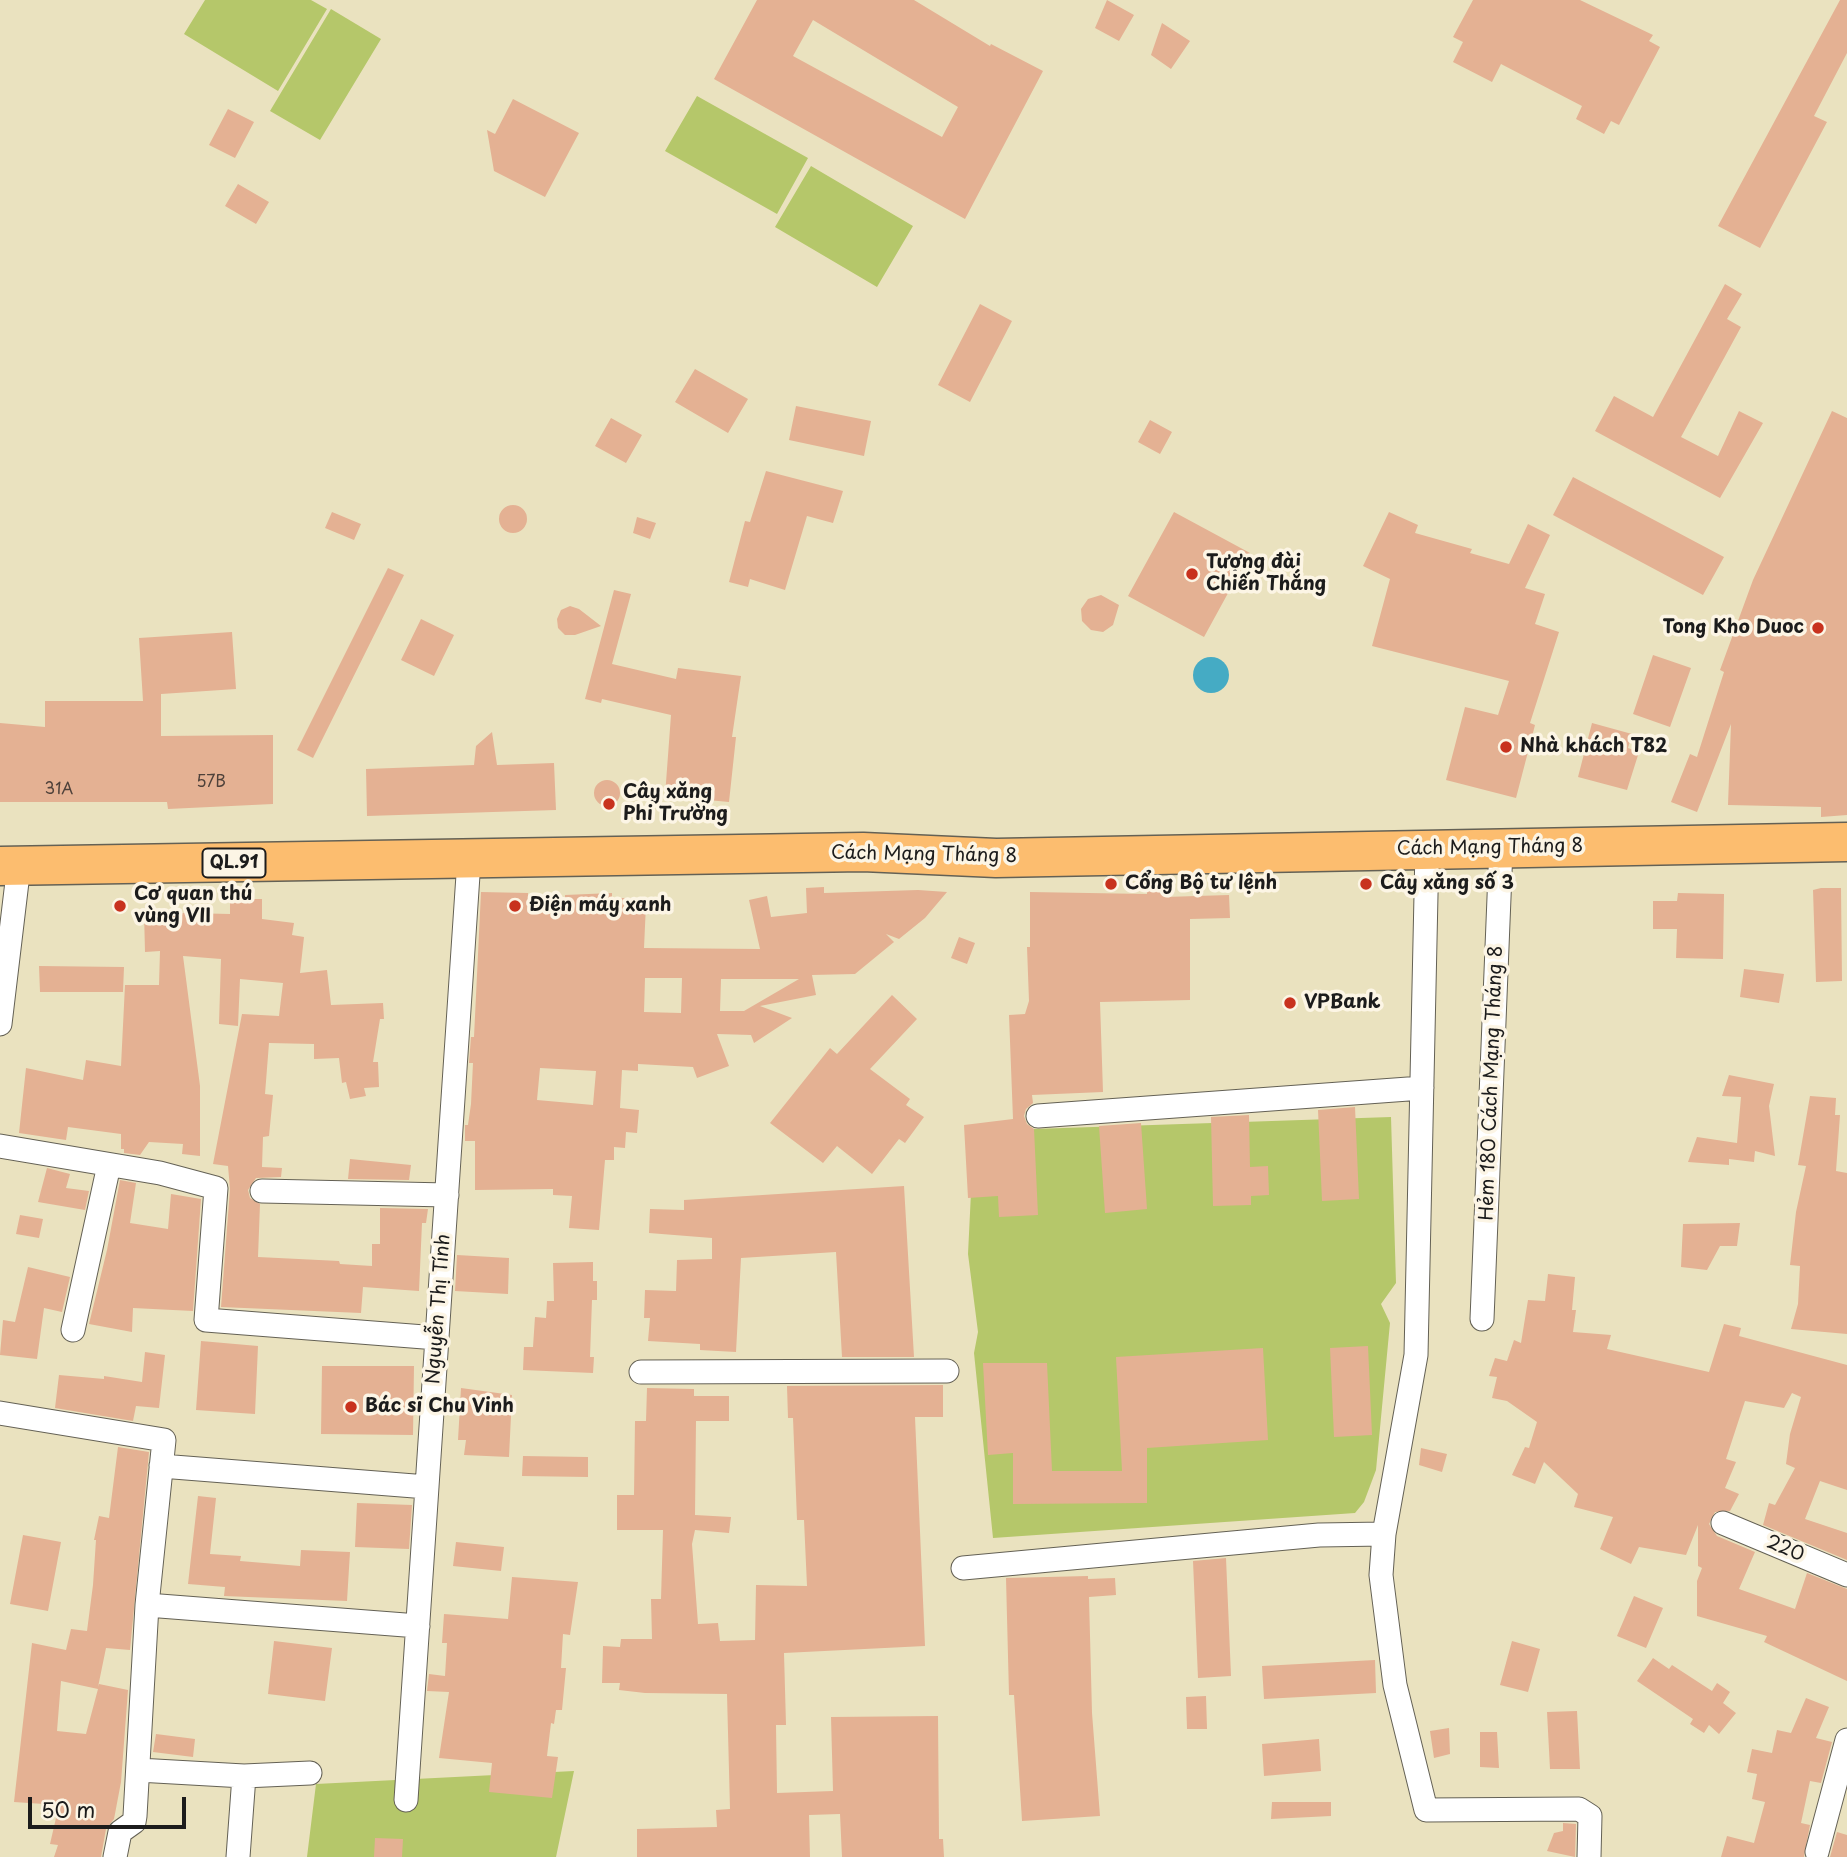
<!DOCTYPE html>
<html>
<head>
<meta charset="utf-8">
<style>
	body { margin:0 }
	#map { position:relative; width:1847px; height:1857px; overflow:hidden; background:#eae2bf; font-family:"Playpen Sans",sans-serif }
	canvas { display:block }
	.scale { position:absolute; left:28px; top:1797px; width:158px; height:32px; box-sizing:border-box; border:4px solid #1c1c1c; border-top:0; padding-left:9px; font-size:21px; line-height:24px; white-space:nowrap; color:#1c1c1c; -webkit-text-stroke:5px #fcf5e5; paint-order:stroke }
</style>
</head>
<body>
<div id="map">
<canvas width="1847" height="1857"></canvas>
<div class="scale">50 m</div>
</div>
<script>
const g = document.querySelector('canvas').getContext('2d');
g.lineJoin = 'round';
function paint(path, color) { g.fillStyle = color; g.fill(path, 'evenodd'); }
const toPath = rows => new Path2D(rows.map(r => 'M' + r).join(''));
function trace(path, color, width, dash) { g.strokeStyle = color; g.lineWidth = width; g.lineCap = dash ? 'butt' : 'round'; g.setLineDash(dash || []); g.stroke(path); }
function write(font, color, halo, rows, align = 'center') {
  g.font = font + ' "Playpen Sans",sans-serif'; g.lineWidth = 7; g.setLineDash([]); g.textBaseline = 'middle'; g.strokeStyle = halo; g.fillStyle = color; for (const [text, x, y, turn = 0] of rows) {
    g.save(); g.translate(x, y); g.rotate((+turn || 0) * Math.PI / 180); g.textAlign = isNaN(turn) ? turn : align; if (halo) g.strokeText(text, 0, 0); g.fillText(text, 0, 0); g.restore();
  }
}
paint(toPath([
	[205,0,311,0,327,9,278,91,184,34],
	[331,9,381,39,320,140,270,111],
	[697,96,808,158,777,214,665,151],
	[811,166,913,226,877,287,775,227],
	[1391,1117,1396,1283,1381,1304,1390,1323,1376,1470,1364,1502,1355,1513,993,1538,974,1353,978,1332,968,1254,974,1131],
	[574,1771,556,1857,307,1857,316,1784]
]), '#b5c76a');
paint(toPath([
	'1193 675a18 18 0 1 1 36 0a18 18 0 1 1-36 0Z'
]), '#45abc4');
paint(toPath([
	[757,0,914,0,990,46,991,44,1043,71,965,219,714,79],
	[813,20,958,107,942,137,793,56],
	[1107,0,1134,15,1119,41,1095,28],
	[1473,0,1580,0,1653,35,1649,41,1660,47,1619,125,1611,121,1604,134,1576,119,1582,106,1501,64,1492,82,1453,62,1463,42,1453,37],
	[1840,0,1847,0,1847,53,1814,116,1827,122,1760,248,1718,226],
	[1162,23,1190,41,1171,69,1151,55],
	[513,99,579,133,545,197,494,171,487,130,495,134],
	[228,109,254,122,235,158,209,145],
	[238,184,269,202,256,224,225,206],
	[1725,284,1742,294,1727,319,1741,327,1681,437,1718,456,1739,411,1763,423,1720,498,1595,431,1614,396,1653,417],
	[980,304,1012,321,970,402,938,385],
	[695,369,748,399,728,433,675,402],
	[796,406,871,421,864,456,789,440],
	[1832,411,1847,418,1847,815,1821,817,1821,807,1728,805,1731,724,1697,812,1671,802,1690,754,1697,757,1724,672,1720,670,1753,580],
	[611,418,642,435,626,463,595,446],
	[1150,420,1172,432,1160,454,1138,442],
	[766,471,843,491,833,523,807,516,785,590,750,579,748,587,729,582,745,521,750,522],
	[1573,477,1724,557,1703,595,1553,515],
	'499 519a14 14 0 1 1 28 0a14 14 0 1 1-28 0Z',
	[332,512,361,524,354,540,325,528],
	[1174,512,1250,553,1204,637,1128,596],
	[1389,512,1418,525,1415,533,1472,549,1470,553,1509,564,1528,524,1550,535,1525,588,1545,594,1535,624,1559,632,1530,723,1535,725,1516,798,1446,780,1465,707,1498,715,1509,681,1372,646,1390,579,1363,566],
	[637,517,656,523,650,539,633,533],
	[388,568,404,575,313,758,297,750],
	[614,590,631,594,612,664,676,679,678,668,741,676,732,737,736,737,729,802,665,796,671,715,602,699,601,703,585,699],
	[1101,595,1119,605,1113,625,1103,632,1091,630,1082,621,1081,609,1088,599],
	[570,606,579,609,601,626,575,635,565,635,558,628,557,619,561,610],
	[421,619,454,635,434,676,401,660],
	[232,632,236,689,161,694,161,736,273,735,273,804,168,809,167,802,0,802,0,723,45,727,45,701,143,701,139,638],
	[1653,655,1691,668,1670,727,1633,714],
	[1592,723,1632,734,1628,748,1639,752,1627,790,1578,777],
	[492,732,497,765,554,763,556,810,367,816,366,769,474,765,476,746],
	'594 793a13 13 0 1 1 26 0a13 13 0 1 1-26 0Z',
	[1164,885,1165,897,1229,895,1230,918,1190,919,1190,1000,1100,1002,1103,1092,1032,1095,1033,1103,1026,1109,1024,1116,1027,1124,1034,1129,1038,1215,999,1217,998,1196,968,1198,964,1125,1013,1119,1009,1015,1025,1014,1029,1001,1027,947,1030,947,1030,892,1147,894,1147,886],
	[824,887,824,893,918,890,947,892,925,918,899,939,886,934,894,942,855,974,812,975,816,995,760,1006,792,1018,754,1043,751,1035,717,1034,729,1066,697,1078,693,1067,638,1064,638,1071,622,1070,620,1108,639,1110,637,1133,626,1132,625,1148,614,1147,614,1160,605,1160,599,1230,569,1228,572,1196,553,1195,553,1189,475,1190,475,1141,465,1141,465,1125,468,1125,471,1104,473,1063,469,1063,471,1037,474,1037,481,892,528,893,528,898,565,899,565,895,612,893,612,898,631,898,631,903,646,904,644,948,760,949,749,900,767,896,771,917,807,913,806,888],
	[645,978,682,978,681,1013,644,1012],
	[721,979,799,979,744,1011,720,1011],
	[540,1068,596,1071,593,1105,537,1100],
	[1821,888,1841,888,1842,981,1816,982,1813,890],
	[1678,893,1724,894,1723,959,1676,958,1677,929,1653,929,1653,901,1677,901],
	[230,899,262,899,262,919,294,923,292,935,304,937,300,973,327,970,331,1005,383,1003,384,1019,380,1019,373,1062,378,1062,379,1087,364,1088,366,1096,350,1099,346,1082,342,1083,339,1058,314,1059,314,1044,269,1043,265,1094,273,1095,269,1136,263,1137,262,1167,282,1168,281,1177,256,1178,248,1190,250,1198,260,1204,258,1257,339,1261,340,1264,372,1266,372,1244,380,1244,380,1208,428,1209,426,1223,422,1223,419,1291,363,1287,361,1313,221,1307,230,1189,228,1166,213,1164,242,1014,279,1016,283,983,240,979,238,1026,219,1024,221,959,183,956,200,1086,200,1156,182,1154,183,1144,149,1142,140,1155,124,1153,124,1149,121,1149,121,1134,68,1127,66,1140,19,1133,26,1068,83,1080,86,1060,121,1066,125,985,159,985,160,951,145,952,144,912,230,914],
	[959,937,975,943,967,964,951,958],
	[39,966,124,967,123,992,40,992],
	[1744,969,1784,974,1779,1003,1740,997],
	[892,995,917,1019,870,1069,910,1099,906,1105,924,1117,905,1143,899,1139,872,1174,837,1146,823,1163,770,1123,830,1048,837,1054],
	[1729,1075,1774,1084,1769,1106,1775,1156,1755,1151,1754,1162,1729,1159,1729,1165,1688,1162,1697,1137,1737,1143,1741,1097,1722,1096],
	[1810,1096,1836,1098,1835,1115,1840,1115,1836,1171,1847,1173,1847,1334,1791,1329,1798,1304,1800,1266,1790,1265,1796,1212,1806,1166,1798,1165],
	[1355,1107,1359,1199,1322,1201,1318,1110],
	[1249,1115,1250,1167,1268,1166,1269,1195,1251,1196,1251,1205,1213,1206,1211,1117],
	[1141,1123,1147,1209,1105,1213,1099,1126],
	[350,1159,411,1165,409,1180,348,1179],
	[47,1168,70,1174,66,1188,89,1191,85,1210,38,1202],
	[120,1180,136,1183,130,1223,168,1229,171,1194,201,1199,193,1311,133,1308,132,1332,89,1324,107,1250],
	[904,1186,914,1357,842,1357,836,1252,741,1258,736,1352,700,1350,700,1344,648,1341,650,1318,644,1318,645,1290,676,1291,677,1260,712,1259,712,1238,649,1233,650,1209,684,1210,684,1200],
	[20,1215,43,1219,39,1238,16,1234],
	[1740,1223,1737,1246,1720,1246,1707,1270,1681,1267,1683,1224],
	[457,1255,509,1258,508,1294,455,1291],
	[593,1262,593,1281,597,1281,597,1300,592,1300,590,1357,594,1357,593,1373,523,1370,524,1347,533,1347,535,1317,546,1318,547,1301,554,1301,553,1263],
	[28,1267,70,1277,62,1312,44,1308,37,1359,0,1355,3,1320,15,1322],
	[1548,1274,1575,1277,1572,1310,1576,1310,1573,1332,1611,1335,1607,1349,1709,1372,1724,1324,1741,1328,1739,1336,1847,1365,1847,1490,1820,1481,1805,1519,1847,1533,1847,1560,1763,1525,1769,1503,1775,1505,1795,1468,1786,1464,1790,1434,1801,1397,1792,1393,1784,1408,1745,1401,1726,1459,1736,1462,1725,1488,1739,1494,1730,1511,1715,1512,1709,1524,1717,1536,1755,1552,1739,1589,1795,1609,1807,1573,1847,1589,1847,1681,1764,1642,1767,1636,1697,1616,1697,1581,1702,1568,1698,1566,1698,1525,1686,1555,1639,1547,1631,1564,1600,1549,1613,1517,1574,1507,1578,1494,1544,1462,1535,1484,1512,1475,1525,1447,1529,1448,1537,1422,1507,1401,1492,1398,1497,1377,1489,1376,1495,1358,1507,1361,1514,1340,1521,1343,1528,1300,1545,1301],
	[201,1341,258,1346,255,1414,196,1410],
	[1368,1346,1372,1435,1334,1437,1330,1348],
	[1263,1348,1268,1440,1147,1448,1147,1503,1013,1504,1013,1453,988,1455,983,1363,1047,1363,1052,1471,1122,1471,1116,1357],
	[145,1352,165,1355,159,1408,136,1406,133,1421,55,1408,59,1375,104,1379,104,1376,142,1382],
	[322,1366,414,1366,413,1435,321,1434],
	[943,1385,943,1417,915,1417,925,1646,784,1653,786,1725,776,1725,777,1793,833,1791,831,1717,938,1716,939,1839,943,1839,944,1857,842,1857,840,1814,809,1815,810,1857,637,1857,637,1829,717,1827,716,1810,730,1809,727,1694,645,1693,619,1690,620,1683,602,1683,603,1646,620,1647,621,1639,652,1639,651,1599,661,1599,663,1530,617,1530,617,1495,634,1495,635,1421,646,1421,647,1388,694,1389,694,1396,729,1396,729,1421,696,1421,695,1515,731,1517,729,1533,695,1530,692,1544,698,1624,718,1623,720,1641,755,1640,756,1585,807,1586,804,1520,797,1520,793,1418,788,1418,787,1386],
	[461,1388,512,1395,509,1457,464,1455,466,1440,458,1440],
	[118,1447,149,1452,130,1650,106,1648,98,1687,99,1684,128,1690,121,1782,114,1819,106,1829,101,1857,54,1857,58,1845,50,1844,59,1805,14,1802,32,1643,66,1650,71,1629,87,1631,93,1585,96,1540,94,1540,99,1516,109,1518],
	[61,1681,98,1689,86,1734,57,1731],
	[1421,1448,1447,1454,1442,1472,1419,1465],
	[523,1456,588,1457,588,1477,522,1476],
	[198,1496,216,1498,210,1554,241,1556,240,1561,300,1566,301,1550,350,1552,347,1601,224,1596,225,1587,188,1584],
	[357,1503,412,1505,409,1549,355,1547],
	[23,1535,61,1542,48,1611,10,1604],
	[456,1542,504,1547,501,1571,453,1566],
	[1226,1558,1231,1676,1198,1678,1193,1561],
	[1088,1576,1088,1579,1115,1578,1116,1595,1089,1597,1092,1713,1100,1816,1022,1821,1014,1695,1009,1695,1006,1578],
	[512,1577,578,1582,570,1635,563,1634,561,1668,566,1668,562,1710,556,1710,554,1724,551,1723,547,1756,558,1757,552,1798,489,1792,492,1763,439,1758,449,1692,427,1691,429,1674,445,1676,447,1643,442,1643,444,1614,508,1619],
	[1634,1596,1663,1608,1646,1648,1617,1636],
	[274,1641,332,1648,325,1701,268,1694],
	[1512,1641,1540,1649,1528,1692,1500,1685],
	[1653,1658,1669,1669,1672,1665,1712,1691,1717,1683,1730,1692,1723,1703,1736,1713,1719,1734,1709,1725,1704,1733,1690,1724,1693,1719,1637,1681],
	[1375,1660,1376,1693,1264,1699,1262,1666],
	[1206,1696,1207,1729,1187,1729,1186,1697],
	[1806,1698,1829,1707,1816,1738,1832,1742,1821,1783,1810,1781,1801,1823,1810,1825,1804,1857,1721,1857,1727,1836,1754,1843,1765,1802,1752,1799,1757,1774,1747,1772,1752,1749,1772,1753,1777,1730,1791,1733],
	[1577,1711,1580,1769,1550,1769,1547,1712],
	[1449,1728,1450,1754,1434,1758,1430,1731],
	[1480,1732,1497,1732,1499,1768,1480,1767],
	[156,1734,195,1739,193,1757,153,1752],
	[1319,1739,1321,1771,1264,1776,1262,1744],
	[1272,1802,1331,1802,1331,1816,1271,1819],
	[1563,1823,1576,1824,1575,1857,1547,1851,1554,1833,1563,1831],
	[1837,1832,1847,1835,1847,1857,1830,1857],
	[375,1838,403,1839,402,1857,374,1857]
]), '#e4b193');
const street = toPath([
	[0,1024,19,865],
	[1038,1116,1422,1088],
	[0,1146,160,1173,216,1188,206,1320,437,1338],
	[262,1191,447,1195],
	[1482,1319,1501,848],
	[73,1330,109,1165],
	[641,1372,947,1371],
	[0,1413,164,1440,147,1605,135,1816,134,1822,120,1832,115,1857],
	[161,1466,427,1487],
	[1723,1523,1847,1575],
	[1384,1534,1381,1575,1395,1685,1426,1810,1579,1809,1590,1816,1589,1857],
	[963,1568,1319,1535,1384,1534,1416,1355,1427,849],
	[147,1605,418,1626],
	[138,1770,244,1776,238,1857],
	[244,1776,310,1773],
	[406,1800,469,860],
	[1817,1852,1847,1740]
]);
const highway = toPath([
	[0,866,863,852,996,858,1847,842]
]);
trace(street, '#646155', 25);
trace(highway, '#646155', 41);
trace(street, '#fff', 23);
trace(highway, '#fcbd6f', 38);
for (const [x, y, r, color] of [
	[1192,574,7,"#c8321e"],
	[1818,628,7,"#c8321e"],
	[1506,747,7,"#c8321e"],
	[609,804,7,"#c8321e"],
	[1111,884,7,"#c8321e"],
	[1366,884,7,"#c8321e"],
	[120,906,7,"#c8321e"],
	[515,906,7,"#c8321e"],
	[1290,1003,7,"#c8321e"],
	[351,1407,7,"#c8321e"]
]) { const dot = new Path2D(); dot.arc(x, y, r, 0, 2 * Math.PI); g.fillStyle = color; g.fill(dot); trace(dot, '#fcf5e5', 2.5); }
write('16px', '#4e413a', null, [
	["57B",211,783],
	["31A",59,790]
]);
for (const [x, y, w] of [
	[234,863,63]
]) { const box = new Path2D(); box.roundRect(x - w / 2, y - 14.5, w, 29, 5); g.fillStyle = '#fcf5e5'; g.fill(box); trace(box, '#1c1c1c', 2); }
write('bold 18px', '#1c1c1c', null, [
	["QL.91",234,863]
]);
write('bold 19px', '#1c1c1c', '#fcf5e5', [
	["Tượng đài",1206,563],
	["Chiến Thắng",1206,585],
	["Tong Kho Duoc",1804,628,"right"],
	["Nhà khách T82",1520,747],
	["Cây xăng",623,793],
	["Phi Trường",623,815],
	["Cổng Bộ tư lệnh",1125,884],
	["Cây xăng số 3",1380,884],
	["Cơ quan thú",134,895],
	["vùng VII",134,917],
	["Điện máy xanh",529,906],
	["VPBank",1304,1003],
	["Bác sĩ Chu Vinh",365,1407]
], 'left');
write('19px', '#1c1c1c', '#fcf5e5', [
	["Cách Mạng Tháng 8",1490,848,-1],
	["Cách Mạng Tháng 8",924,855,1],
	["Hẻm 180 Cách Mạng Tháng 8",1492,1083,-88],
	["Nguyễn Thị Tính",439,1309,-86],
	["220",1785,1549,23]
]);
</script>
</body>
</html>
